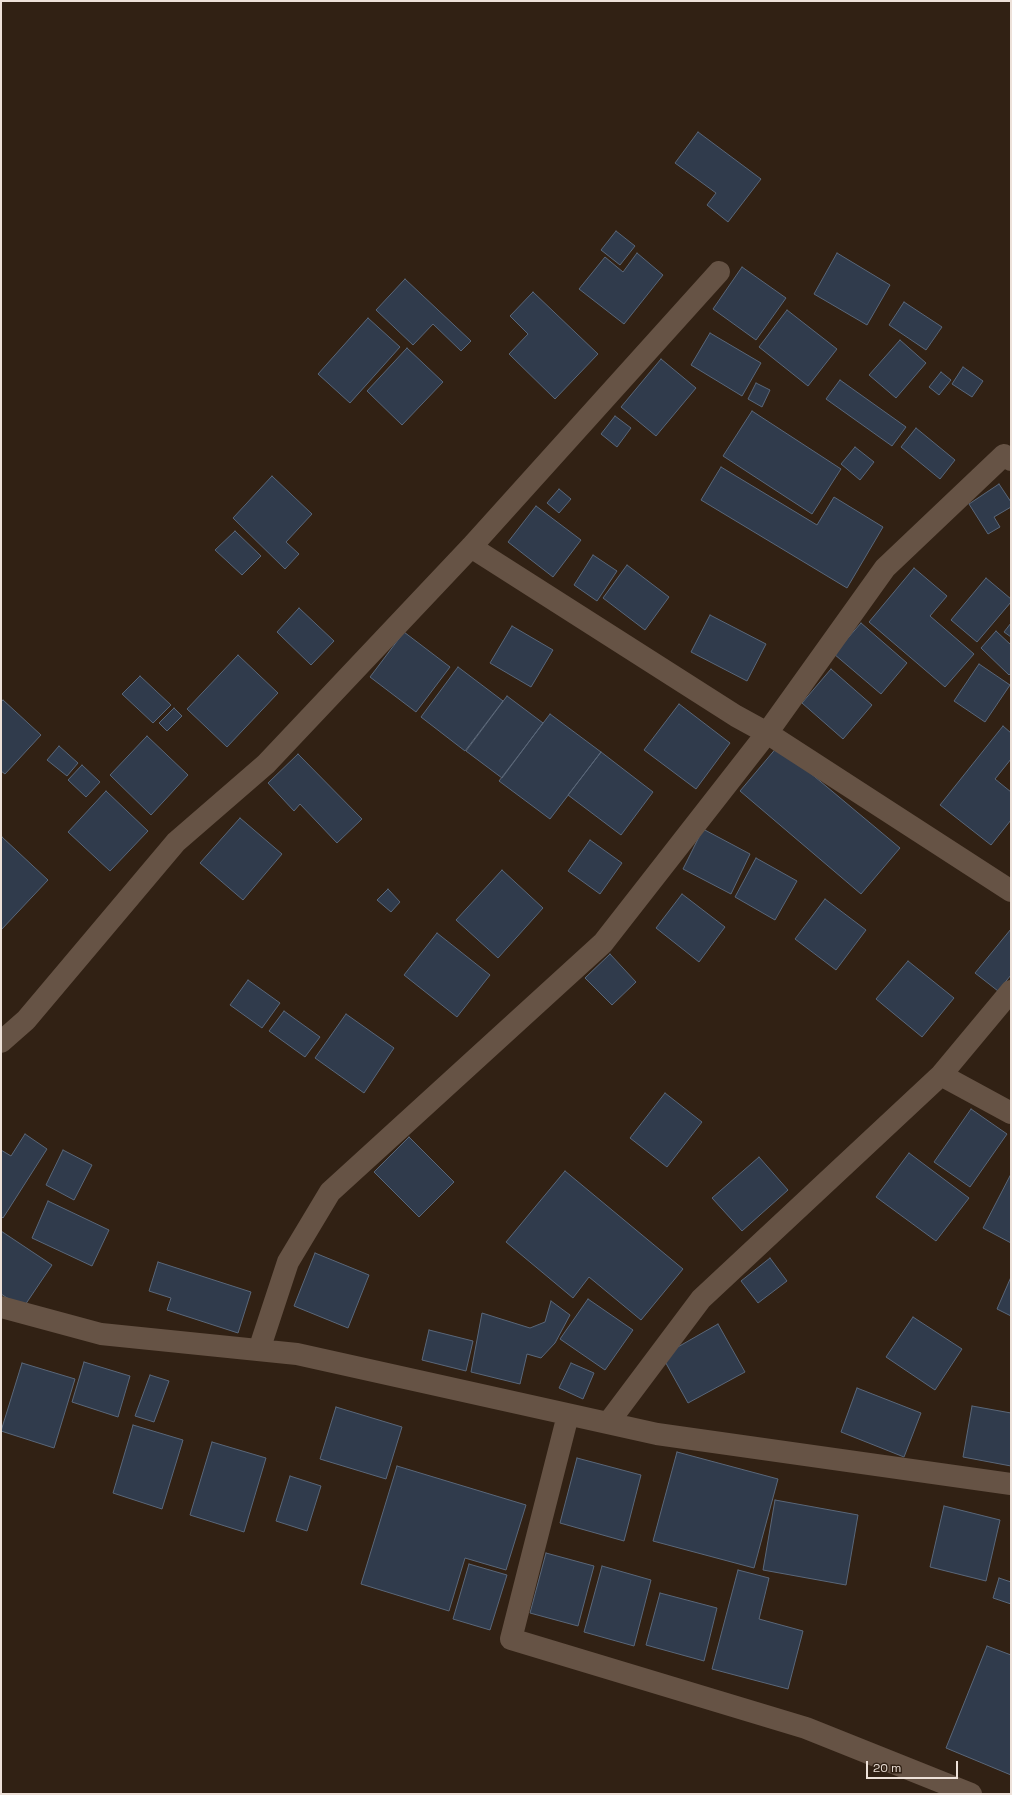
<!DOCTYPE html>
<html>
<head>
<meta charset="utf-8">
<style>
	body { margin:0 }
	#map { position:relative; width:1012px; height:1795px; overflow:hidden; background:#312114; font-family:"Space Grotesk",sans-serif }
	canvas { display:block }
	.frame { position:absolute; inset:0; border:2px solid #ede1d9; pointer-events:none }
	.scale { position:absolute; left:866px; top:1761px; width:92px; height:18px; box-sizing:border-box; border:2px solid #ede1d9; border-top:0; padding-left:5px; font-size:12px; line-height:14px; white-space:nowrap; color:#ede1d9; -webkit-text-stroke:3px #312114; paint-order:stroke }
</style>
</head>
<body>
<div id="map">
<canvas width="1012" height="1795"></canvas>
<div class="frame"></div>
<div class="scale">20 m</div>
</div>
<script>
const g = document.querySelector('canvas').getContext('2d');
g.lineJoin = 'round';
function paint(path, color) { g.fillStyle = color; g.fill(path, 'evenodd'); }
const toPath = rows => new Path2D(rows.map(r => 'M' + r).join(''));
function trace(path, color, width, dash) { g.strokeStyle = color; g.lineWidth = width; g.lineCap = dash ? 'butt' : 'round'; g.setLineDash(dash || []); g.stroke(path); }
const building = toPath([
	[698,132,761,179,728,222,707,205,716,193,675,163,698,132],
	[616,231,635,246,620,265,601,250,616,231],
	[637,253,663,275,624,324,579,289,605,257,623,272,637,253],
	[837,253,890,285,867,325,814,294,837,253],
	[742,267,786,298,756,340,713,309,742,267],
	[405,279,471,341,461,351,433,324,413,345,376,310,405,279],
	[533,292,598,354,555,399,509,354,528,334,510,316,533,292],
	[904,302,942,327,926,350,889,325,904,302],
	[787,310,837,349,808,386,759,347,787,310],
	[368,318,400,347,350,403,318,374,368,318],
	[710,333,761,363,742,396,691,365,710,333],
	[900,340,926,363,896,398,869,375,900,340],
	[407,348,443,382,402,425,367,391,407,348],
	[661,359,696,388,656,436,621,407,661,359],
	[963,367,983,381,972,397,952,384,963,367],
	[941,372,951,380,939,395,929,387,941,372],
	[840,380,906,427,892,446,826,399,840,380],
	[756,383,770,390,762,407,748,399,756,383],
	[752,411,841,469,812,514,723,456,752,411],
	[615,416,631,428,617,447,601,434,615,416],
	[916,428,955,460,940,479,901,447,916,428],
	[855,447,874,462,860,480,841,464,855,447],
	[721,467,817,525,834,497,883,527,847,588,701,500,721,467],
	[272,476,312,514,286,542,299,554,285,569,233,518,272,476],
	[999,484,1011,502,1011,507,994,517,1000,527,988,534,969,504,999,484],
	[559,489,571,499,559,513,547,503,559,489],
	[536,506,581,540,553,577,508,542,536,506],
	[235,531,261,556,242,575,215,550,235,531],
	[593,555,617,571,597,601,574,585,593,555],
	[627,565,669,597,645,630,603,598,627,565],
	[914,568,947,596,930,616,974,654,945,687,869,622,914,568],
	[986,578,1011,599,1011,602,977,642,951,620,986,578],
	[299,608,334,641,311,665,277,632,299,608],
	[710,615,766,644,747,681,691,652,710,615],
	[861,623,907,663,881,694,834,654,861,623],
	[1011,623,1011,637,1004,632,1011,623],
	[512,626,553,650,531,687,490,663,512,626],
	[996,631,1011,645,1011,673,1009,675,981,648,996,631],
	[404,632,450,667,416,712,370,677,404,632],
	[238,655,278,693,227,747,187,709,238,655],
	[979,664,1010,685,985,722,954,701,979,664],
	[458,667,503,701,465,751,421,717,458,667],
	[831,669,872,705,843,739,802,703,831,669],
	[140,676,171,705,153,723,122,694,140,676],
	[507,696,543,723,502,778,466,751,507,696],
	[3,700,41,735,5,774,1,771,1,702,3,700],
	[679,704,730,743,696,789,644,750,679,704],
	[174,708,182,716,167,731,159,723,174,708],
	[550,714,601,752,550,819,499,781,550,714],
	[1003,726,1011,733,1011,759,995,779,1011,792,1011,820,991,845,940,805,1003,726],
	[147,736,188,775,151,815,110,775,147,736],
	[59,746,78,763,67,776,47,760,59,746],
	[778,746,900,848,861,894,740,791,778,746],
	[601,752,653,792,621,835,568,795,601,752],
	[298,754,362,819,337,843,300,804,294,811,268,783,298,754],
	[82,765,100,782,86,797,68,780,82,765],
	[106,791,148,831,110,871,68,832,106,791],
	[240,818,282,854,243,900,200,863,240,818],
	[703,829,750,854,731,894,683,869,703,829],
	[2,837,48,880,1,930,1,839,2,837],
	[590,840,622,863,600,894,568,871,590,840],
	[756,858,797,881,775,920,735,897,756,858],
	[502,870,543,908,498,958,456,920,502,870],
	[388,889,400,902,391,912,377,900,388,889],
	[682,894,725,927,699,962,656,928,682,894],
	[825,899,866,930,836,970,795,939,825,899],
	[1011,929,1011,975,998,991,975,973,1011,929],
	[437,933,490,975,457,1017,404,975,437,933],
	[610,954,636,982,612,1005,585,978,610,954],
	[908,961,954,998,922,1037,876,999,908,961],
	[248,980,280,1003,262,1028,230,1005,248,980],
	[284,1011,320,1037,305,1057,269,1031,284,1011],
	[346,1014,394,1048,364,1093,315,1058,346,1014],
	[665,1093,702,1122,667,1167,630,1138,665,1093],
	[971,1109,1007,1134,970,1187,934,1162,971,1109],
	[25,1134,47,1149,3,1218,1,1216,1,1150,11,1156,25,1134],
	[409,1137,454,1182,419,1217,374,1172,409,1137],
	[63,1150,92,1165,74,1200,46,1185,63,1150],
	[909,1153,969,1198,936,1241,876,1197,909,1153],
	[759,1157,788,1190,742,1231,712,1198,759,1157],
	[565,1171,683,1269,641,1320,589,1277,573,1298,506,1242,565,1171],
	[1011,1174,1011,1243,983,1228,1011,1174],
	[48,1201,109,1230,92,1266,32,1238,48,1201],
	[1,1231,52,1265,23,1308,1,1294,1,1231],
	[315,1253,369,1275,348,1328,294,1306,315,1253],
	[770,1258,787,1281,758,1303,741,1281,770,1258],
	[158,1262,251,1292,238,1333,167,1310,171,1298,149,1291,158,1262],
	[1011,1277,1011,1316,997,1309,1011,1277],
	[588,1299,633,1330,605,1370,560,1339,588,1299],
	[551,1301,570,1315,555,1343,541,1358,527,1354,520,1384,471,1372,482,1313,530,1328,545,1322,551,1301],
	[913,1317,962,1349,935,1390,886,1357,913,1317],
	[718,1324,745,1372,688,1403,662,1356,718,1324],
	[429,1330,473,1341,466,1371,422,1360,429,1330],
	[84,1362,130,1376,118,1417,72,1402,84,1362],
	[22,1363,75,1379,54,1448,1,1431,22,1363],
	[571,1363,594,1373,583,1399,559,1388,571,1363],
	[150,1375,169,1381,154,1422,135,1416,150,1375],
	[857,1388,921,1413,904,1457,841,1432,857,1388],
	[972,1406,1011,1413,1011,1466,963,1457,972,1406],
	[336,1407,402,1427,386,1479,320,1459,336,1407],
	[133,1425,183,1440,162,1509,113,1493,133,1425],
	[212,1442,266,1458,244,1532,190,1515,212,1442],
	[677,1452,778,1479,754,1568,653,1541,677,1452],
	[577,1458,641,1475,624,1541,560,1523,577,1458],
	[397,1466,526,1505,506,1570,465,1558,449,1611,361,1584,397,1466],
	[290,1476,321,1486,307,1531,276,1521,290,1476],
	[775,1500,858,1515,846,1585,763,1570,775,1500],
	[944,1506,1000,1520,986,1581,930,1567,944,1506],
	[546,1553,594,1566,578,1626,530,1613,546,1553],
	[469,1564,507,1575,490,1630,453,1619,469,1564],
	[602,1566,651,1580,634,1646,584,1632,602,1566],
	[738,1570,769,1578,759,1619,803,1631,788,1689,712,1669,738,1570],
	[999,1578,1011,1582,1011,1604,993,1598,999,1578],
	[660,1593,717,1608,704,1661,646,1645,660,1593],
	[987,1646,1011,1655,1011,1775,946,1748,987,1646]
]);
paint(building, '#303b4c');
trace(building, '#5a6779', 1);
trace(toPath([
	[471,547,736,716,767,733,1011,891],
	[1,1042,26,1020,176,842,266,764,471,547,719,272],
	[941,1075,1011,1113],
	[1,1307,101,1334,297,1354,657,1434,1011,1484],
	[259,1350,288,1262,330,1192,603,943,767,733,885,568,1004,455,1011,460],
	[568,1415,511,1639,806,1728,971,1794],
	[608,1423,701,1299,941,1075,1011,991]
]), '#665345', 22);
</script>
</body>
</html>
